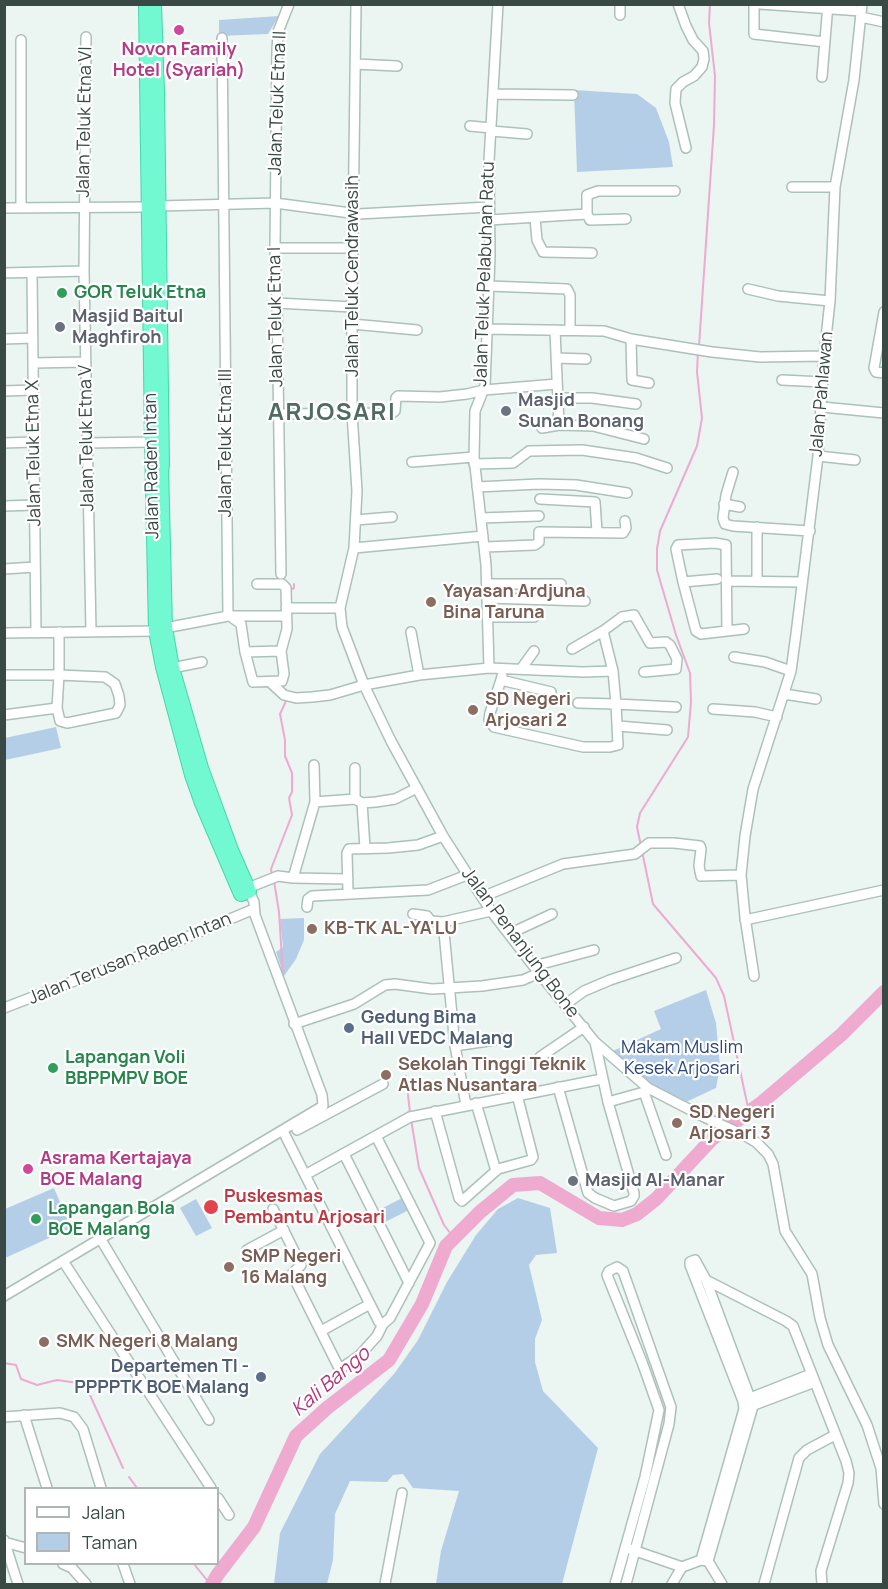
<!DOCTYPE html>
<html>
<head>
<meta charset="utf-8">
<style>
	body { margin:0 }
	#map { position:relative; width:888px; height:1589px; overflow:hidden; background:#ebf5f2; font-family:Manrope,sans-serif }
	canvas { display:block }
	.frame { position:absolute; inset:0; border:6px solid #394943; pointer-events:none }
	.legend { position:absolute; left:24px; top:1487px; width:195px; height:78px; box-sizing:border-box; background:#fff; border:2px solid #b0b6b4; margin:0; padding:8px 10px; list-style:none; font-size:18px; color:#394943 }
	.legend li { display:flex; align-items:center; gap:12px; height:30px }
	.legend b { width:30px; border:2px solid #b0b6b4 }
</style>
</head>
<body>
<div id="map">
<canvas width="888" height="1589"></canvas>
<div class="frame"></div>
<ul class="legend">
<li><b style="height:8px;background:#fff"></b>Jalan</li>
<li><b style="height:16px;background:#b5cee7"></b>Taman</li>
</ul>
</div>
<script>
const g = document.querySelector('canvas').getContext('2d');
g.lineJoin = 'round';
function paint(path, color) { g.fillStyle = color; g.fill(path, 'evenodd'); }
const toPath = rows => new Path2D(rows.map(r => 'M' + r).join(''));
function trace(path, color, width, dash) { g.strokeStyle = color; g.lineWidth = width; g.lineCap = dash ? 'butt' : 'round'; g.setLineDash(dash || []); g.stroke(path); }
function write(font, color, halo, rows, align = 'center') {
  g.font = font + ' Manrope,sans-serif'; g.lineWidth = 4.5; g.setLineDash([]); g.textBaseline = 'middle'; g.strokeStyle = halo; g.fillStyle = color; for (const [text, x, y, turn = 0] of rows) {
    g.save(); g.translate(x, y); g.rotate((+turn || 0) * Math.PI / 180); g.textAlign = isNaN(turn) ? turn : align; if (halo) g.strokeText(text, 0, 0); g.fillText(text, 0, 0); g.restore();
  }
}
paint(toPath([
	[279,16,268,34,219,36,219,20],
	[574,90,637,94,656,108,669,142,673,167,577,172],
	[56,727,61,748,5,760,5,738],
	[304,918,304,940,296,959,284,976,276,952,283,947,280,919],
	[706,990,716,1023,720,1067,716,1088,686,1102,655,1087,613,1051,661,1029,654,1011],
	[54,1188,71,1228,5,1258,5,1209],
	[404,1197,411,1209,381,1224,375,1212],
	[518,1198,550,1208,557,1253,536,1255,529,1265,542,1320,535,1339,535,1362,543,1391,598,1448,562,1584,436,1584,441,1551,459,1491,413,1488,403,1474,393,1475,387,1482,350,1481,335,1514,333,1560,327,1584,274,1584,280,1533,320,1454,394,1374,418,1340,447,1282,476,1235,498,1209],
	[196,1199,212,1228,196,1236,180,1208]
]), '#b5cee7');
trace(toPath([
	[699,346,714,125,715,76,709,23,710,4],
	[290,590,294,588,294,584],
	[641,846,637,827,640,813,688,737,691,702,690,673,676,635,657,570,657,549,660,531,697,446,702,418,697,372,698,351],
	[642,851,653,904,716,978,724,996,749,1112],
	[272,875,271,869,292,815,289,798,292,792,292,773,285,756,285,740,280,714,286,701],
	[274,881,279,912,283,975],
	[406,1076,410,1113],
	[411,1119,419,1168,444,1225,454,1238],
	[4,1363,16,1365,21,1379,37,1385,57,1380,85,1384,123,1468],
	[129,1477,137,1488],
	[194,1564,210,1584]
]), '#eeaacf', 2);
trace(toPath([
	[212,1584,218,1574,254,1527,296,1436,327,1408,389,1360,422,1304,446,1246,480,1212,513,1185,540,1183,599,1218,622,1220,637,1214,656,1199,712,1139,760,1104,841,1035,884,992]
]), '#eeaacf', 14);
const minor = toPath([
	[356,4,352,307,352,413,357,491,354,548,340,608,342,627,364,685,391,741,443,836,491,911,539,973,595,1042,648,1088,704,1117,744,1135,756,1142,768,1154,773,1164,785,1231,812,1274,820,1318,828,1345,867,1425,881,1468,884,1504],
	[678,4,686,26,693,40,703,51,704,59,702,67,694,76,683,82,676,89,675,103,686,148],
	[754,4,754,34,825,42],
	[760,4,861,11],
	[620,15,620,4],
	[861,17,884,22],
	[86,37,84,271,91,632],
	[21,40,21,208],
	[355,64,397,66],
	[822,77,828,4],
	[493,94,573,95],
	[470,126,491,128],
	[491,131,527,134],
	[792,187,835,187],
	[159,206,275,203,358,214,489,207],
	[4,208,150,207],
	[535,218,537,240,543,252,592,253],
	[626,219,590,220,587,214,587,195,598,191,675,191],
	[489,220,587,214],
	[275,248,353,248],
	[4,273,84,271],
	[32,273,36,633],
	[489,286,567,289,570,295,570,330],
	[748,289,778,296,830,301],
	[277,303,352,307],
	[884,312,874,368,876,372,884,373],
	[352,324,417,330],
	[486,329,604,331,631,339,712,352,760,357,824,356],
	[555,330,559,425],
	[4,339,33,338],
	[631,339,632,380,649,383],
	[556,358,586,359],
	[33,363,85,362],
	[782,380,823,382],
	[4,391,33,390],
	[557,398,592,398,636,404],
	[822,407,884,413],
	[278,414,392,413,395,411,396,398,398,396,440,397,467,394,484,390,557,384],
	[542,428,559,425,593,426,644,439],
	[4,443,33,442],
	[86,443,152,442],
	[818,456,855,460],
	[412,462,474,457],
	[474,464,513,463,529,451,582,450,636,458,667,468],
	[733,472,726,495,723,518,725,524,733,526,810,531],
	[477,487,539,484,576,485,627,493],
	[540,499,595,502,597,532],
	[724,504,740,507],
	[4,506,35,505],
	[481,518,539,516],
	[356,520,392,517],
	[485,547,535,545,539,542,539,532,623,533,626,528,625,521],
	[354,548,483,536],
	[4,569,35,567],
	[281,574,277,303,275,248,277,51,278,32,289,4],
	[757,580,757,527],
	[726,581,801,582],
	[683,582,717,579],
	[487,584,561,584],
	[488,598,585,601],
	[286,608,340,608],
	[230,616,241,624,245,652,253,682,282,681,284,674,281,651,287,629,286,588,282,584,257,584],
	[232,616,286,616],
	[489,617,534,617],
	[165,628,228,616,222,38],
	[603,631,622,617,634,615,650,643,666,642,670,645,677,659,676,669,644,672],
	[727,631,726,545,715,543,678,545,676,549,683,582,696,631,701,634,744,629],
	[411,632,419,675],
	[4,633,156,631],
	[572,649,603,631,613,671],
	[245,652,281,651],
	[734,657,765,662,791,671],
	[172,668,202,662],
	[489,668,486,565,474,457,475,411,485,386,490,255,489,161,498,4],
	[521,669,534,651],
	[4,675,59,675,105,677,115,684,119,696,120,705,116,713,67,723,60,721,57,708,59,675,59,632],
	[502,676,501,680,551,692],
	[501,680,490,713,489,720,494,727,583,747,610,747,618,745,616,704,578,703],
	[271,683,284,695,296,698,312,697,330,695,364,685,419,675,489,668,583,672,613,671,616,704,676,707],
	[784,694,816,699],
	[713,709,755,712,777,717],
	[4,715,57,708],
	[618,726,667,730],
	[314,765,315,802],
	[355,768,355,799],
	[362,803,365,848],
	[293,878,315,802,355,799,362,803,376,802,395,799,417,788],
	[248,888,278,876,293,878,348,879],
	[348,892,347,853,349,849,388,848,418,845,443,836],
	[482,897,563,864,635,854,649,843,674,843,700,846,701,849,699,866,701,876,741,875],
	[307,907,308,899,312,896,428,890,467,875],
	[413,914,427,916,431,921,443,922,491,911],
	[745,920,884,890],
	[443,922,455,1046,466,1105],
	[509,934,552,914],
	[534,966,594,950],
	[754,976,745,917,741,875,745,836,753,789,791,671,796,634,818,456,824,356,830,301,835,187,854,80,862,4],
	[566,1004,584,991,610,980,676,958],
	[4,1008,168,945,254,909],
	[294,1024,354,1004,385,985,395,984,432,989,482,986,523,980,539,973],
	[455,1046,501,1039],
	[540,1057,584,1027],
	[558,1087,588,1193,595,1198,614,1206,631,1201,634,1196,634,1193,608,1102,595,1042],
	[644,1092,666,1155],
	[608,1102,644,1092,648,1088],
	[476,1103,496,1171],
	[435,1111,459,1198,462,1201,498,1169,531,1160,533,1157,517,1095],
	[297,1130,383,1084],
	[283,1131,379,1322,383,1324,390,1318,430,1243,376,1136],
	[344,1154,409,1283],
	[305,1175,410,1117,602,1079],
	[273,1209,301,1265,292,1274,338,1366,343,1367,359,1356,377,1336,383,1324],
	[100,1238,209,1420],
	[247,1250,284,1230],
	[63,1261,211,1488],
	[706,1280,786,1321,793,1326,846,1461,849,1473,848,1483,821,1571,822,1584],
	[4,1296,323,1106,322,1095,255,915,254,902,249,891],
	[321,1331,370,1304],
	[745,1400,811,1374],
	[749,1407,815,1382],
	[24,1415,47,1488],
	[4,1417,60,1413,74,1417,83,1429,101,1488],
	[218,1498,229,1515],
	[4,1540,18,1584],
	[4,1542,26,1548],
	[630,1549,682,1567],
	[701,1560,744,1409,743,1401,690,1265,690,1262,695,1260,706,1280,753,1406,708,1561],
	[63,1564,72,1568,86,1584],
	[123,1564,130,1584],
	[385,1584,402,1493],
	[615,1584,645,1477,659,1410,642,1362,607,1275,609,1271,617,1267,623,1271,671,1407,669,1424,626,1584],
	[672,1584,682,1567,701,1560,708,1561,722,1584],
	[764,1584,799,1458,807,1450,835,1435]
]);
const highway = toPath([
	[146,4,152,442,156,631,163,667,192,775,202,803,241,894,249,891,231,850,201,768,172,668,165,628,161,465,162,466,157,92,154,4]
]);
trace(minor, '#adc0ba', 12);
trace(highway, '#41d9a8', 16);
trace(minor, '#fff', 9);
trace(highway, '#72f9d2', 14);
for (const [x, y, r, color] of [
	[179,30,6,"#d1479c"],
	[62,293,6,"#2e9e5b"],
	[60,327,6,"#6b7280"],
	[506,411,6,"#6b7280"],
	[431,602,6,"#8d6e63"],
	[473,710,6,"#8d6e63"],
	[312,929,6,"#8d6e63"],
	[349,1028,6,"#5c6f8a"],
	[53,1068,6,"#2e9e5b"],
	[386,1075,6,"#8d6e63"],
	[677,1123,6,"#8d6e63"],
	[28,1169,6,"#d1479c"],
	[573,1181,6,"#6b7280"],
	[211,1207,8,"#e0444e"],
	[36,1219,6,"#2e9e5b"],
	[229,1267,6,"#8d6e63"],
	[44,1342,6,"#8d6e63"],
	[261,1377,6,"#5c6f8a"]
]) { const dot = new Path2D(); dot.arc(x, y, r, 0, 2 * Math.PI); g.fillStyle = color; g.fill(dot); trace(dot, '#fff', 2); }
write('bold 18px', '#b23c85', '#fff', [
	["Novon Family",179,50],
	["Hotel (Syariah)",179,71],
	["Asrama Kertajaya",40,1159,"left"],
	["BOE Malang",40,1180,"left"]
]);
write('18px', '#394943', '#fff', [
	["Jalan Teluk Etna II",278,103,-88],
	["Jalan Teluk Etna VI",85,122,-89],
	["Jalan Teluk Pelabuhan Ratu",485,274,-88],
	["Jalan Teluk Cendrawasih",353,276,-90],
	["Jalan Teluk Etna I",276,317,-91],
	["Jalan Pahlawan",822,394,-85],
	["Jalan Teluk Etna V",87,438,-91],
	["Jalan Teluk Etna III",226,443,-90],
	["Jalan Teluk Etna X",34,453,-91],
	["Jalan Raden Intan",152,466,-91],
	["Jalan Penanjung Bone",520,943,53],
	["Jalan Terusan Raden Intan",130,959,-22]
]);
write('bold 18px', '#27864d', '#fff', [
	["GOR Teluk Etna",74,293],
	["Lapangan Voli",65,1058],
	["BBPPMPV BOE",65,1079],
	["Lapangan Bola",48,1209],
	["BOE Malang",48,1230]
], 'left');
write('bold 18px', '#5b616d', '#fff', [
	["Masjid Baitul",72,317],
	["Maghfiroh",72,338],
	["Masjid",518,401],
	["Sunan Bonang",518,422],
	["Masjid Al-Manar",585,1181]
], 'left');
write('bold 18px', '#785e54', '#fff', [
	["Yayasan Ardjuna",443,592],
	["Bina Taruna",443,613],
	["SD Negeri",485,700],
	["Arjosari 2",485,721],
	["KB-TK AL-YA'LU",324,929],
	["Sekolah Tinggi Teknik",398,1065],
	["Atlas Nusantara",398,1086],
	["SD Negeri",689,1113],
	["Arjosari 3",689,1134],
	["SMP Negeri",241,1257],
	["16 Malang",241,1278],
	["SMK Negeri 8 Malang",56,1342]
], 'left');
write('bold 18px', '#4e5e75', '#fff', [
	["Gedung Bima",361,1018],
	["Hall VEDC Malang",361,1039],
	["Departemen TI -",249,1367,"right"],
	["PPPPTK BOE Malang",249,1388,"right"]
], 'left');
write('18px', '#2d4679', '#fff', [
	["Makam Muslim",682,1048],
	["Kesek Arjosari",682,1069]
]);
write('bold 18px', '#be3a42', '#fff', [
	["Puskesmas",224,1197],
	["Pembantu Arjosari",224,1218]
], 'left');
write('italic 20px', '#b23477', '#fff', [
	["Kali Bango",331,1382,-40]
]);
g.letterSpacing = '1.5px';
write('bold 24px', '#506b62', '#fff', [
	["ARJOSARI",332,413]
]);
g.letterSpacing = '0px';
</script>
</body>
</html>
